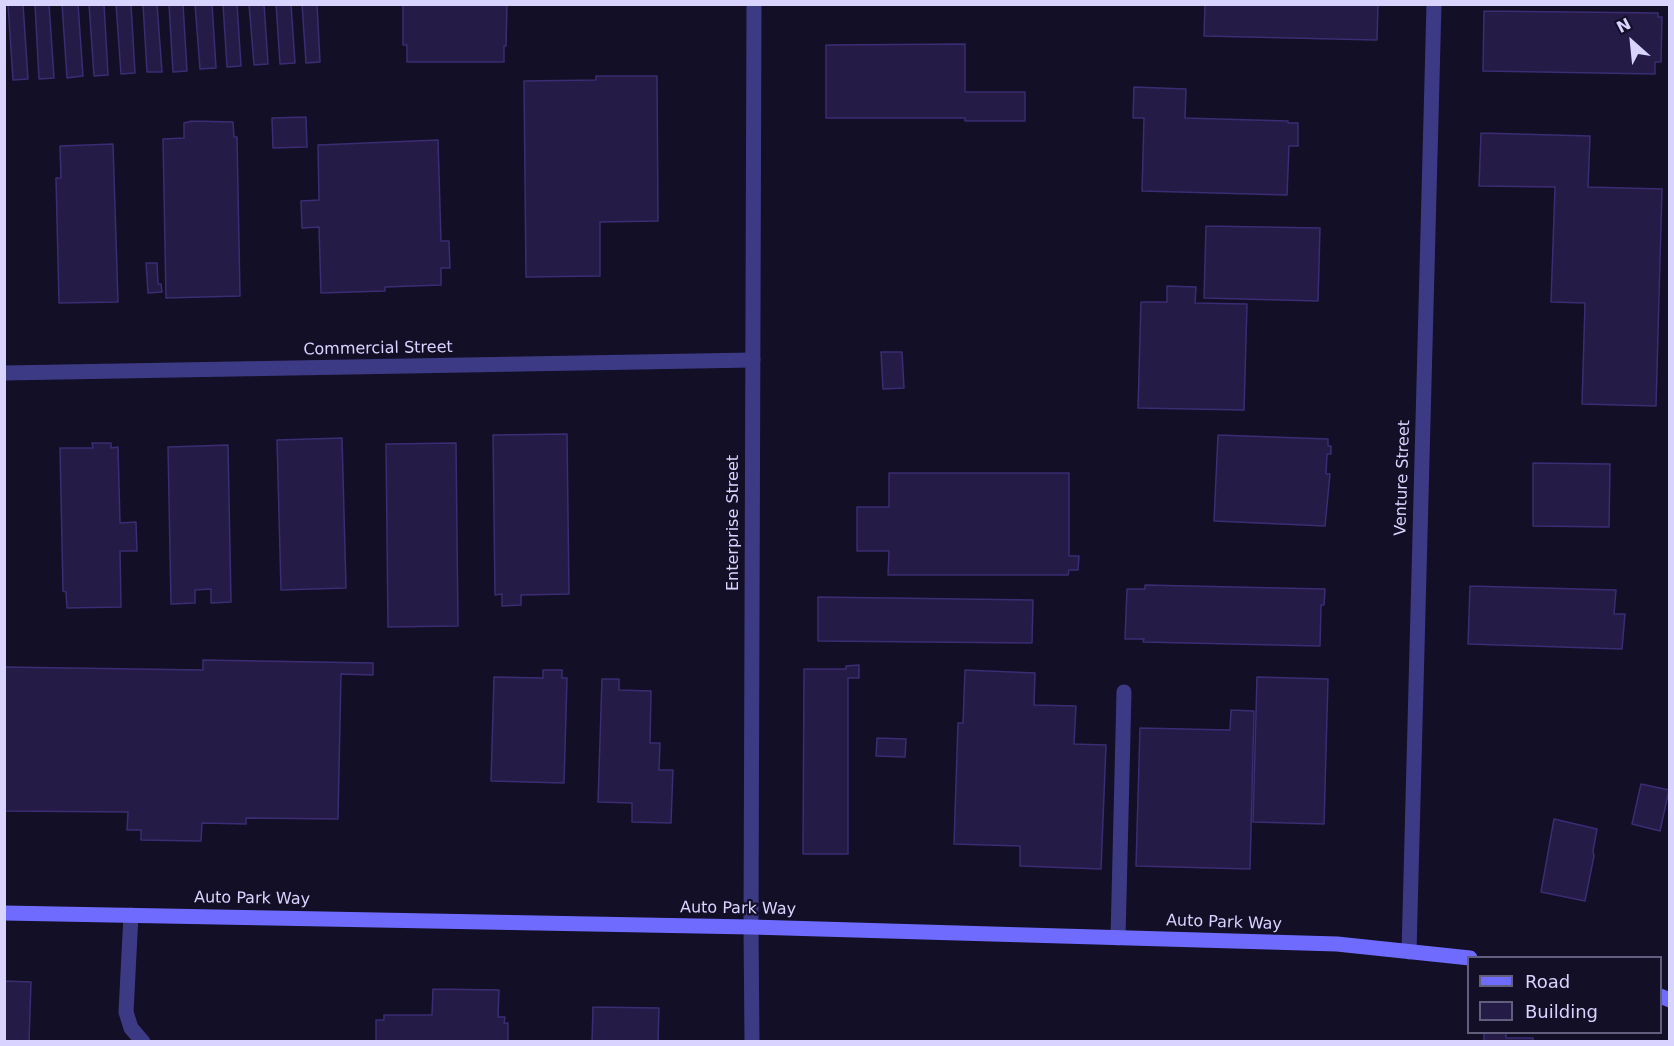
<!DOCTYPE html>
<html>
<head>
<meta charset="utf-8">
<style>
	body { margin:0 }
	#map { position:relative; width:1674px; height:1046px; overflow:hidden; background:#130f26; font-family:"DejaVu Sans",sans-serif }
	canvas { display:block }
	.frame { position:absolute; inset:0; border:6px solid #d9d4ff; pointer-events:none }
	.legend { position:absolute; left:1467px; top:956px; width:195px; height:78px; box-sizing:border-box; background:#130f26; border:2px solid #625e7d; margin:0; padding:8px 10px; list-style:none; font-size:18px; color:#d9d4ff }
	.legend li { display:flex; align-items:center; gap:12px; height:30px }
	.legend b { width:30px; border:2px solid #625e7d }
	.north { position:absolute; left:1602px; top:12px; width:60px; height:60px; -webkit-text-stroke:4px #130f26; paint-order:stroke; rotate:333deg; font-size:16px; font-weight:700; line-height:24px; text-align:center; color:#d9d4ff }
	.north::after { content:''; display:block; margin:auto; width:21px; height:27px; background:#d9d4ff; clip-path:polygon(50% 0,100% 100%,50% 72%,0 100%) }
</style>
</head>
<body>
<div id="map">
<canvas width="1674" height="1046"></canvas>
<div class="frame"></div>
<ul class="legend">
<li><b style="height:8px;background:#6f6bff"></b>Road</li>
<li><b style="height:16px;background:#241b47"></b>Building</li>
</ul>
<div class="north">N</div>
</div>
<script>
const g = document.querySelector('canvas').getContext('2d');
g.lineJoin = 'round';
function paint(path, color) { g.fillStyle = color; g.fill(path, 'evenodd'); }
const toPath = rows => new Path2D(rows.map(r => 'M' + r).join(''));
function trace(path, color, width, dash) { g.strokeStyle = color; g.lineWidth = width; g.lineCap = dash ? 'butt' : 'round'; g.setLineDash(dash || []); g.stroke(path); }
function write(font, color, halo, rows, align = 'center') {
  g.font = font + ' "DejaVu Sans",sans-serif'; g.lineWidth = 4.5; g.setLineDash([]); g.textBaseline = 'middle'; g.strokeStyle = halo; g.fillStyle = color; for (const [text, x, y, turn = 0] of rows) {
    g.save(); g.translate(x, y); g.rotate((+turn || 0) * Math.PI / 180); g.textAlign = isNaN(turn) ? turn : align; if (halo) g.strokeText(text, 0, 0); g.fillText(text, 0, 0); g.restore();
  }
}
const building = toPath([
	[8,4,23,4,28,79,13,80,8,4],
	[35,4,49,4,54,78,39,79,35,4],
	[62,4,78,4,83,76,67,78,62,4],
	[89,4,104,4,108,75,94,76,89,4],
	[116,4,131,4,135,73,121,74,116,4],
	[143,4,157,4,162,72,147,72,143,4],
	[169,4,183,4,187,71,173,72,169,4],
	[195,4,212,4,216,68,200,69,195,4],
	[223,4,237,4,241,66,227,67,223,4],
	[249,4,264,4,268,64,254,65,249,4],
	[276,4,291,4,295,63,280,64,276,4],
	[302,4,317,4,320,62,306,63,302,4],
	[403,4,507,4,506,46,504,46,504,62,407,62,407,45,403,45,403,4],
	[1205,4,1378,4,1377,40,1204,36,1205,4],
	[1484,11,1658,13,1658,17,1662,17,1661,62,1655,62,1655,74,1483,71,1484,11],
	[965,44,965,92,1025,92,1025,121,965,121,965,118,826,118,826,45,965,44],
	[596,76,657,76,658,221,600,222,600,276,526,277,524,81,596,80,596,76],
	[1134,87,1186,89,1185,118,1288,121,1288,123,1298,123,1298,146,1289,146,1287,195,1142,191,1144,118,1133,118,1134,87],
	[306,117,307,147,273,148,272,118,306,117],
	[192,121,233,122,234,137,237,137,240,296,166,298,163,139,184,138,184,123,192,121],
	[1481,133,1590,136,1588,187,1662,189,1656,406,1582,404,1585,303,1551,302,1555,187,1479,186,1481,133],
	[438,140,441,241,449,241,450,268,441,268,441,285,385,287,385,291,321,293,319,227,302,228,301,201,319,200,318,145,438,140],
	[113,144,118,302,59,303,56,178,61,178,60,146,113,144],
	[1206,226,1320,228,1318,301,1204,298,1206,226],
	[146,263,157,263,158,284,161,284,162,292,148,293,146,263],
	[1167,286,1196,287,1195,303,1247,304,1244,410,1138,408,1141,302,1167,302,1167,286],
	[881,352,902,352,904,388,883,389,881,352],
	[567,434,569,594,521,595,521,605,502,606,502,594,495,595,493,435,567,434],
	[1218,435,1328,439,1328,446,1331,446,1331,454,1327,454,1326,474,1330,474,1325,526,1214,521,1218,435],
	[342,438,346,588,281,590,277,440,342,438],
	[92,443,111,443,111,448,118,447,120,523,136,522,137,551,120,551,121,607,67,608,66,592,63,591,60,448,93,448,92,443],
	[456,443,458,626,388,627,386,444,456,443],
	[228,445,231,602,211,603,211,589,195,590,195,603,171,604,168,447,228,445],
	[1533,463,1610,464,1609,527,1533,526,1533,463],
	[889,473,1069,473,1069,556,1079,556,1078,570,1069,570,1068,575,888,575,889,551,857,551,857,507,889,507,889,473],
	[1145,585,1325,589,1324,605,1321,605,1320,646,1143,642,1144,639,1125,639,1127,589,1145,589,1145,585],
	[1470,586,1616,590,1614,614,1625,614,1622,649,1468,644,1470,586],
	[818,597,1033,600,1032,643,818,641,818,597],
	[203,660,373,663,373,675,341,674,338,819,246,818,246,824,202,823,201,841,141,840,141,830,127,830,128,812,4,811,4,667,203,670,203,660],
	[859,665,859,678,848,678,848,854,803,854,804,669,846,669,846,666,859,665],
	[543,670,562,670,562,678,567,678,564,783,491,781,494,677,543,678,543,670],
	[965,670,1035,673,1034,705,1076,706,1074,744,1106,745,1101,869,1020,866,1020,846,954,844,958,723,963,723,965,670],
	[1257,677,1328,679,1324,824,1253,822,1257,677],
	[602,679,619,679,619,690,651,691,650,743,660,743,659,770,673,770,671,823,632,822,632,803,598,802,602,679],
	[1231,710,1254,711,1250,869,1136,866,1140,728,1230,730,1231,710],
	[877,738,906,739,905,757,876,756,877,738],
	[1641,784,1669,790,1660,831,1632,824,1641,784],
	[1554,819,1597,829,1593,851,1594,856,1585,901,1541,892,1554,819],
	[4,981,31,982,29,1042,4,1042,4,981],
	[433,989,499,990,498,1017,505,1017,504,1023,508,1023,508,1042,376,1042,376,1020,384,1020,384,1015,432,1015,433,989],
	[593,1007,659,1008,658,1042,592,1042,593,1007],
	[1484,1032,1506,1032,1506,1038,1533,1038,1533,1042,1484,1042,1484,1032]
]);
paint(building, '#241b47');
trace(building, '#3b2d73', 1.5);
trace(toPath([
	[131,915,126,1012,131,1028,143,1042],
	[1118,938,1124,692]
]), '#3d3a85', 15);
trace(toPath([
	[4,373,753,360],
	[751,927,752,1042]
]), '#3d3a85', 15);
trace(toPath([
	[751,927,754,4],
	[1409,952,1434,4]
]), '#3d3a85', 15);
trace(toPath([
	[4,913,751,927,1337,944,1470,958],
	[1660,996,1670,1000]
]), '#6f6bff', 15);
write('16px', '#d9d4ff', '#130f26', [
	["Commercial Street",378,349,-1],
	["Venture Street",1403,478,-88],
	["Enterprise Street",734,523,-90],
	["Auto Park Way",252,899,1],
	["Auto Park Way",738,909,1],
	["Auto Park Way",1224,923,2]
]);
</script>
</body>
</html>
